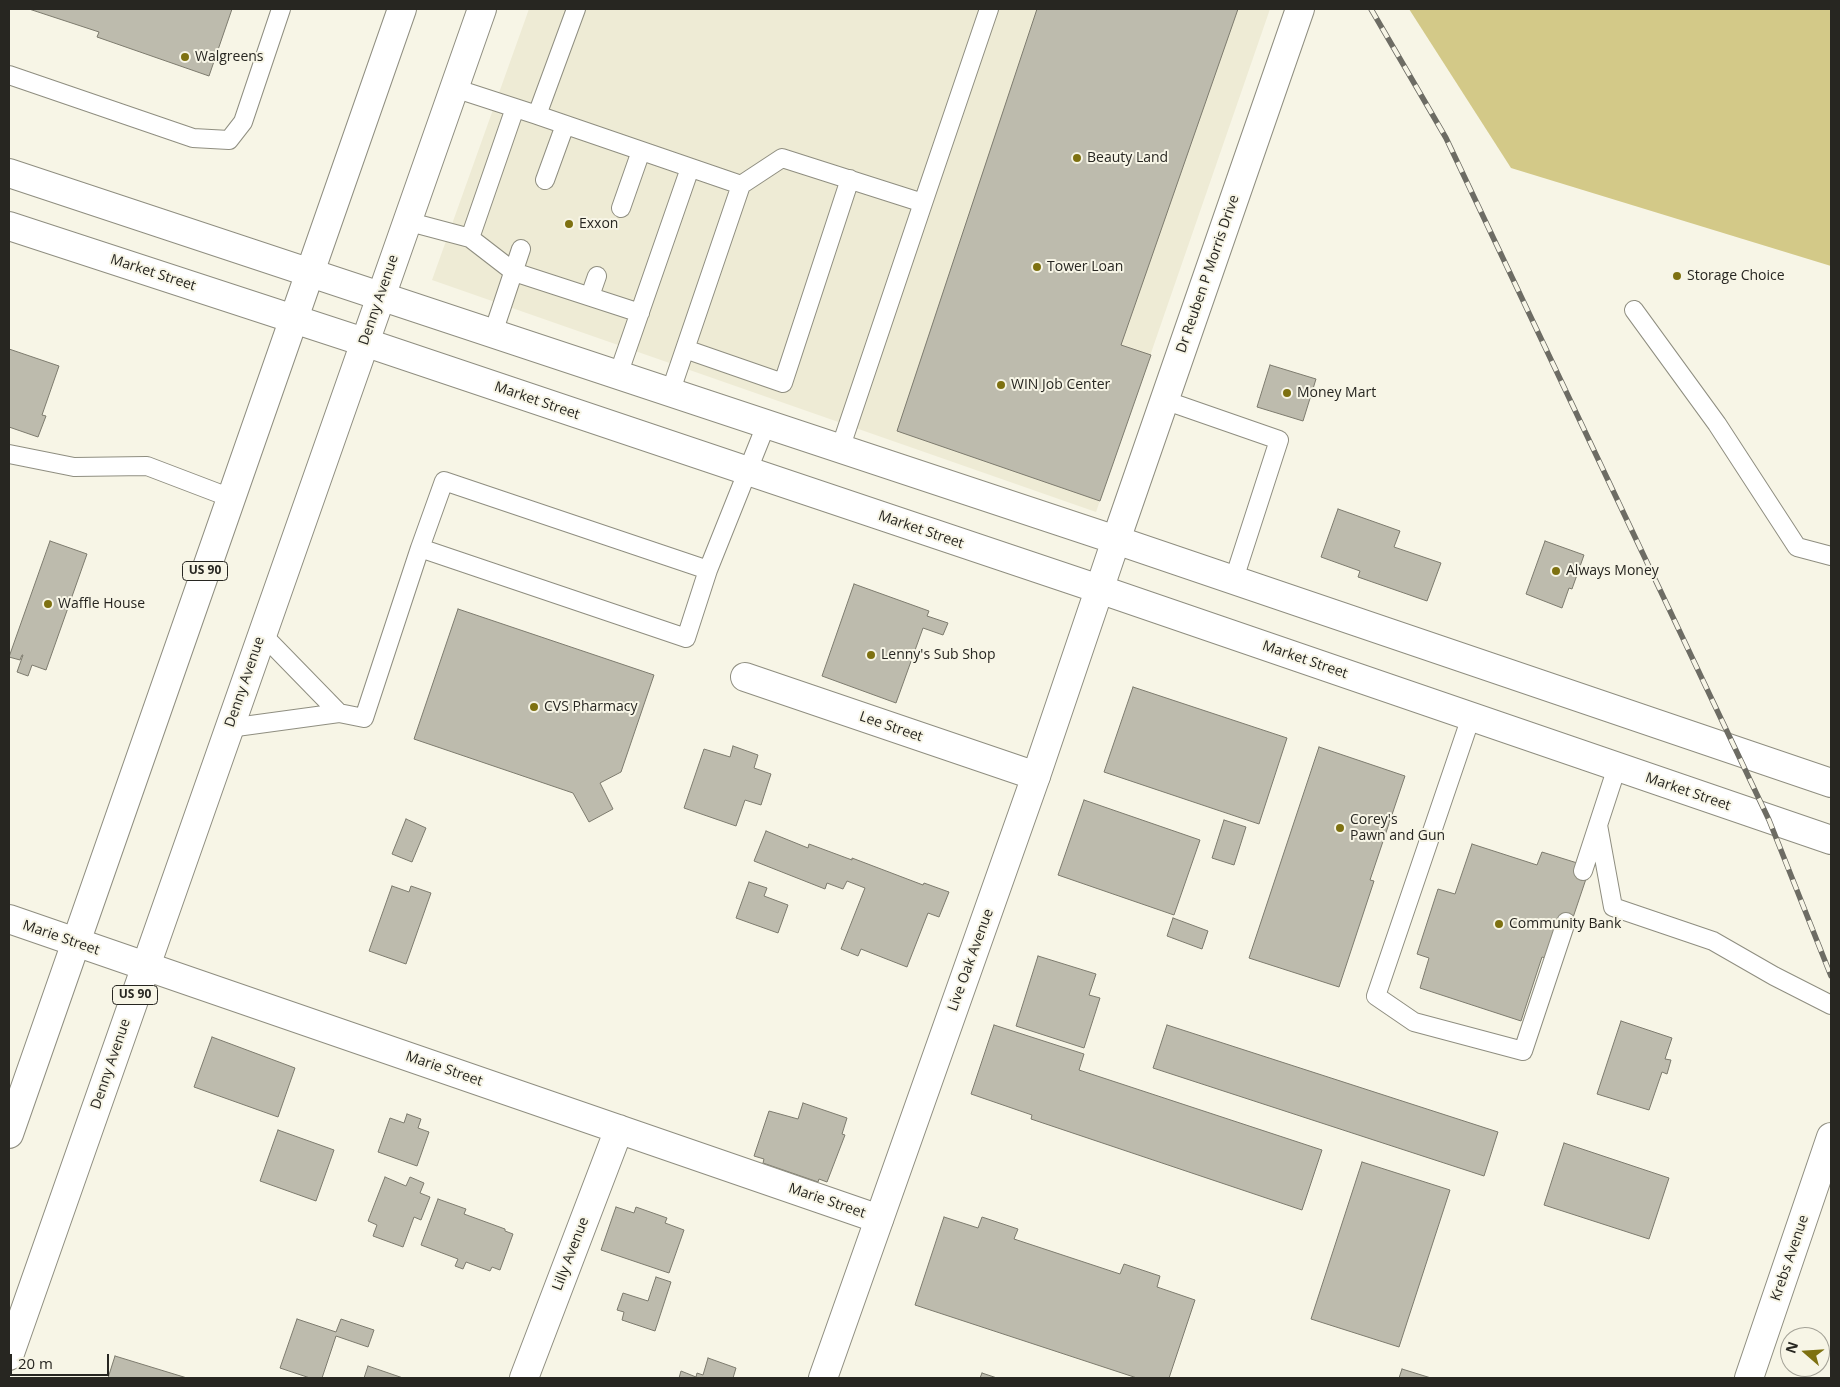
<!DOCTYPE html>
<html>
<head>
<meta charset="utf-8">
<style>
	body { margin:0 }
	#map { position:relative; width:1840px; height:1387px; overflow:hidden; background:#f7f5e6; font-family:"Open Sans",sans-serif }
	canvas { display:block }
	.frame { position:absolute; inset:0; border:10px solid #272621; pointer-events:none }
	.north { position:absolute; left:1780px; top:1327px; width:50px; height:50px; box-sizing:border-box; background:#f7f5e6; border:1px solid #a4a297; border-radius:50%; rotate:289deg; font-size:14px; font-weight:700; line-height:20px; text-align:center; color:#272621 }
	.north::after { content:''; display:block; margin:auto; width:18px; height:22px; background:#7e7111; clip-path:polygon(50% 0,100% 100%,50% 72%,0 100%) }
	.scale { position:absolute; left:10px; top:1354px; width:99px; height:22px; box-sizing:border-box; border:2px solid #272621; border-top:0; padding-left:6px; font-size:15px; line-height:18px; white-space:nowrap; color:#272621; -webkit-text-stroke:4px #f7f5e6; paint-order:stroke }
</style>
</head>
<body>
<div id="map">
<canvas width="1840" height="1387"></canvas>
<div class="frame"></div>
<div class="north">N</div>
<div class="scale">20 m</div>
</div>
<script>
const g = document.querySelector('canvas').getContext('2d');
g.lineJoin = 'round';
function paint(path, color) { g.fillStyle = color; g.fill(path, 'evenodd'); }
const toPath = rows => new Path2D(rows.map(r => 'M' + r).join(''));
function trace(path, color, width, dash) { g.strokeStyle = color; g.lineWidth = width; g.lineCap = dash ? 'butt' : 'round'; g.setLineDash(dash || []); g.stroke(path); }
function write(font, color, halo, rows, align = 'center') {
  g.font = font + ' "Open Sans",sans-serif'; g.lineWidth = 4; g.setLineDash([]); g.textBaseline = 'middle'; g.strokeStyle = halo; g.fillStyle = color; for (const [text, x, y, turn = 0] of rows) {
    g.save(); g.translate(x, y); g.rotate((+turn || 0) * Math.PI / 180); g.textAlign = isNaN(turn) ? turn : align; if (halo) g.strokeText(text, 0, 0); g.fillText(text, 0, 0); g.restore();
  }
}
paint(toPath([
	[529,9,1270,9,1096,512,432,280]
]), '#eeebd5');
paint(toPath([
	[1409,9,1831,9,1831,266,1511,168]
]), '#d3c988');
const building = toPath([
	[29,9,232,9,209,76,97,37,99,32,29,9],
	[1037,9,1238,9,1121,345,1151,355,1100,501,897,431,1037,9],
	[9,349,59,366,42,415,46,416,38,437,9,427,9,349],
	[1270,365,1316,379,1303,421,1257,407,1270,365],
	[1338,509,1400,531,1394,547,1441,563,1427,601,1358,577,1360,571,1321,557,1338,509],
	[50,541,87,554,46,670,32,665,28,676,17,672,23,655,22,655,20,660,9,657,50,541],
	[1545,541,1584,555,1572,589,1569,588,1562,608,1526,594,1545,541],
	[854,584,929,611,927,616,948,623,943,635,923,628,896,703,822,676,854,584],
	[458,609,654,675,621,772,600,783,613,809,589,822,573,793,414,739,458,609],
	[1133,687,1287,738,1259,824,1104,772,1133,687],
	[733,746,758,755,754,768,771,774,761,805,745,800,736,826,684,808,704,749,730,757,733,746],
	[1319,747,1405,776,1370,880,1374,881,1339,987,1249,958,1319,747],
	[1084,800,1200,840,1174,915,1058,875,1084,800],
	[406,819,426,828,412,862,392,854,406,819],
	[1224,820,1246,827,1234,865,1212,858,1224,820],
	[766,831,808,848,809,844,852,860,852,858,923,885,924,883,949,892,939,917,928,913,907,967,861,949,858,956,841,949,865,888,847,881,843,889,827,883,825,889,754,861,766,831],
	[1472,844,1537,865,1542,852,1590,867,1558,962,1542,957,1521,1021,1420,988,1429,958,1417,954,1438,889,1455,894,1472,844],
	[749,882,767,888,764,896,788,905,778,933,736,918,749,882],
	[392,886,409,892,411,886,431,893,406,964,369,951,392,886],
	[1173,918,1208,931,1202,949,1167,936,1173,918],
	[1038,956,1096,974,1089,995,1100,998,1084,1048,1016,1026,1038,956],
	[1621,1021,1672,1038,1665,1059,1671,1060,1667,1074,1662,1072,1649,1110,1597,1094,1621,1021],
	[994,1025,1084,1054,1079,1070,1322,1150,1302,1210,1031,1119,1032,1115,971,1094,994,1025],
	[1167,1025,1498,1132,1484,1176,1153,1068,1167,1025],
	[212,1037,295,1068,278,1117,194,1087,212,1037],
	[803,1103,847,1118,842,1134,845,1135,827,1182,819,1179,818,1182,763,1163,764,1159,754,1156,769,1111,798,1119,803,1103],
	[407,1114,421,1119,418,1128,429,1132,417,1166,378,1152,390,1118,404,1123,407,1114],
	[278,1130,334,1150,316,1201,260,1181,278,1130],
	[1564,1143,1669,1178,1649,1239,1544,1205,1564,1143],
	[1362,1162,1450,1190,1399,1347,1311,1319,1362,1162],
	[385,1177,406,1186,410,1177,424,1183,420,1193,430,1197,421,1220,414,1217,403,1247,373,1236,377,1225,368,1221,385,1177],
	[438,1199,466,1209,464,1214,505,1229,505,1231,513,1234,500,1270,492,1267,490,1271,466,1262,463,1269,455,1266,458,1259,421,1245,438,1199],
	[616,1207,634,1213,636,1207,667,1218,665,1223,684,1230,669,1273,601,1250,616,1207],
	[944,1217,978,1228,982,1217,1018,1229,1014,1239,1120,1274,1124,1264,1160,1276,1157,1287,1195,1300,1169,1378,1137,1378,915,1305,944,1217],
	[656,1277,671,1282,655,1331,622,1320,624,1312,617,1310,623,1293,648,1301,656,1277],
	[297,1319,336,1332,341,1319,374,1330,368,1347,336,1336,322,1378,310,1378,280,1368,297,1319],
	[115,1356,187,1378,108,1378,115,1356],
	[708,1358,736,1368,733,1378,679,1378,681,1371,696,1377,697,1373,703,1375,708,1358],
	[368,1366,403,1378,364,1378,368,1366],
	[1402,1369,1431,1378,1399,1378,1402,1369],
	[982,1373,997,1378,980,1378,982,1373]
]);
paint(building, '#bdbbad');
trace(building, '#7d7b6e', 1);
const lane = toPath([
	[9,75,193,138,229,140,243,122,281,9],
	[454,88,537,115,576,9],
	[537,115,741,185,670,393],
	[545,180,565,125],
	[741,185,782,158,923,203,840,449],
	[923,203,989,9],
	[621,208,641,151],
	[406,221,470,238,514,272,640,313],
	[470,238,515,108],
	[590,296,597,276],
	[1634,310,1717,424,1797,547,1831,556],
	[493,333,521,249],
	[685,349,783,383,850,179],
	[618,375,690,168],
	[1164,400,1279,440,1234,579],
	[9,454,74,467,147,466,231,498],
	[420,548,686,638,708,570,766,425],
	[262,634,339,713],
	[1471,717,1376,996,1414,1022,1523,1051,1566,922],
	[229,728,339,713,364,718,420,548,444,481,708,570],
	[1598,825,1613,907,1713,941,1774,976,1831,1005],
	[1583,871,1617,767]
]);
const street = toPath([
	[1116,540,1300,9],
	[745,677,1036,776],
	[9,919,879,1219],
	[524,1378,619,1129]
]);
const secondary = toPath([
	[9,173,1116,540,1831,783],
	[9,226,364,342,1099,589,1831,840],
	[823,1378,1036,776,1116,540],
	[1749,1378,1831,1137]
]);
const primary = toPath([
	[9,1134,402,9],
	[9,1356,482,9]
]);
trace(lane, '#8f8e80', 20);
trace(street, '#8f8e80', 30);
trace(secondary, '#8f8e80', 30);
trace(primary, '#8f8e80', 30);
trace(lane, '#fff', 18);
trace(street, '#fff', 28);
trace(secondary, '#fff', 28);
trace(primary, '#fff', 28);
const rail = toPath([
	[1371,9,1446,138,1769,820,1831,976]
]);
trace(rail, '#6d6c64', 5.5);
trace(rail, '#f7f5e6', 4, [11]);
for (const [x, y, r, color] of [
	[185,57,5,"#7e7111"],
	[1077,158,5,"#7e7111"],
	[569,224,5,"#7e7111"],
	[1037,267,5,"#7e7111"],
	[1677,276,5,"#7e7111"],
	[1001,385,5,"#7e7111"],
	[1287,393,5,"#7e7111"],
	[1556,571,5,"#7e7111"],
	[48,604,5,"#7e7111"],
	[871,655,5,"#7e7111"],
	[534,707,5,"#7e7111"],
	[1340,828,5,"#7e7111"],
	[1499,924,5,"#7e7111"]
]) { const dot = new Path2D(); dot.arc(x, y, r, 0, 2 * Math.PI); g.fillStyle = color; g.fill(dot); trace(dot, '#f7f5e6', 2); }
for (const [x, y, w] of [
	[205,571,45],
	[135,995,45]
]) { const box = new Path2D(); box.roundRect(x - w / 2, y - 9.5, w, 19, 4); g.fillStyle = '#f7f5e6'; g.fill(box); trace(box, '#272621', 1); }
write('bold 12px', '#272621', null, [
	["US 90",205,571],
	["US 90",135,995]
]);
write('14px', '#272621', '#f7f5e6', [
	["Walgreens",195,57],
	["Beauty Land",1087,158],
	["Exxon",579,224],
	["Tower Loan",1047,267],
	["Storage Choice",1687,276],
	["WIN Job Center",1011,385],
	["Money Mart",1297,393],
	["Always Money",1566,571],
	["Waffle House",58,604],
	["Lenny's Sub Shop",881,655],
	["CVS Pharmacy",544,707],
	["Corey's",1350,820],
	["Pawn and Gun",1350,836],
	["Community Bank",1509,924]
], 'left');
write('14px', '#272621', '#f7f5e6', [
	["Market Street",153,273,18],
	["Dr Reuben P Morris Drive",1208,274,-71],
	["Denny Avenue",379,300,-71],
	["Market Street",537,401,19],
	["Market Street",921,530,19],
	["Market Street",1305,660,19],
	["Denny Avenue",245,682,-71],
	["Lee Street",891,727,19],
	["Market Street",1688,792,19],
	["Marie Street",61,938,19],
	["Live Oak Avenue",971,960,-70],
	["Denny Avenue",111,1064,-71],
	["Marie Street",444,1069,19],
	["Marie Street",827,1201,19],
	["Lilly Avenue",571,1254,-69],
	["Krebs Avenue",1790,1258,-71]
]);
</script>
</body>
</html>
